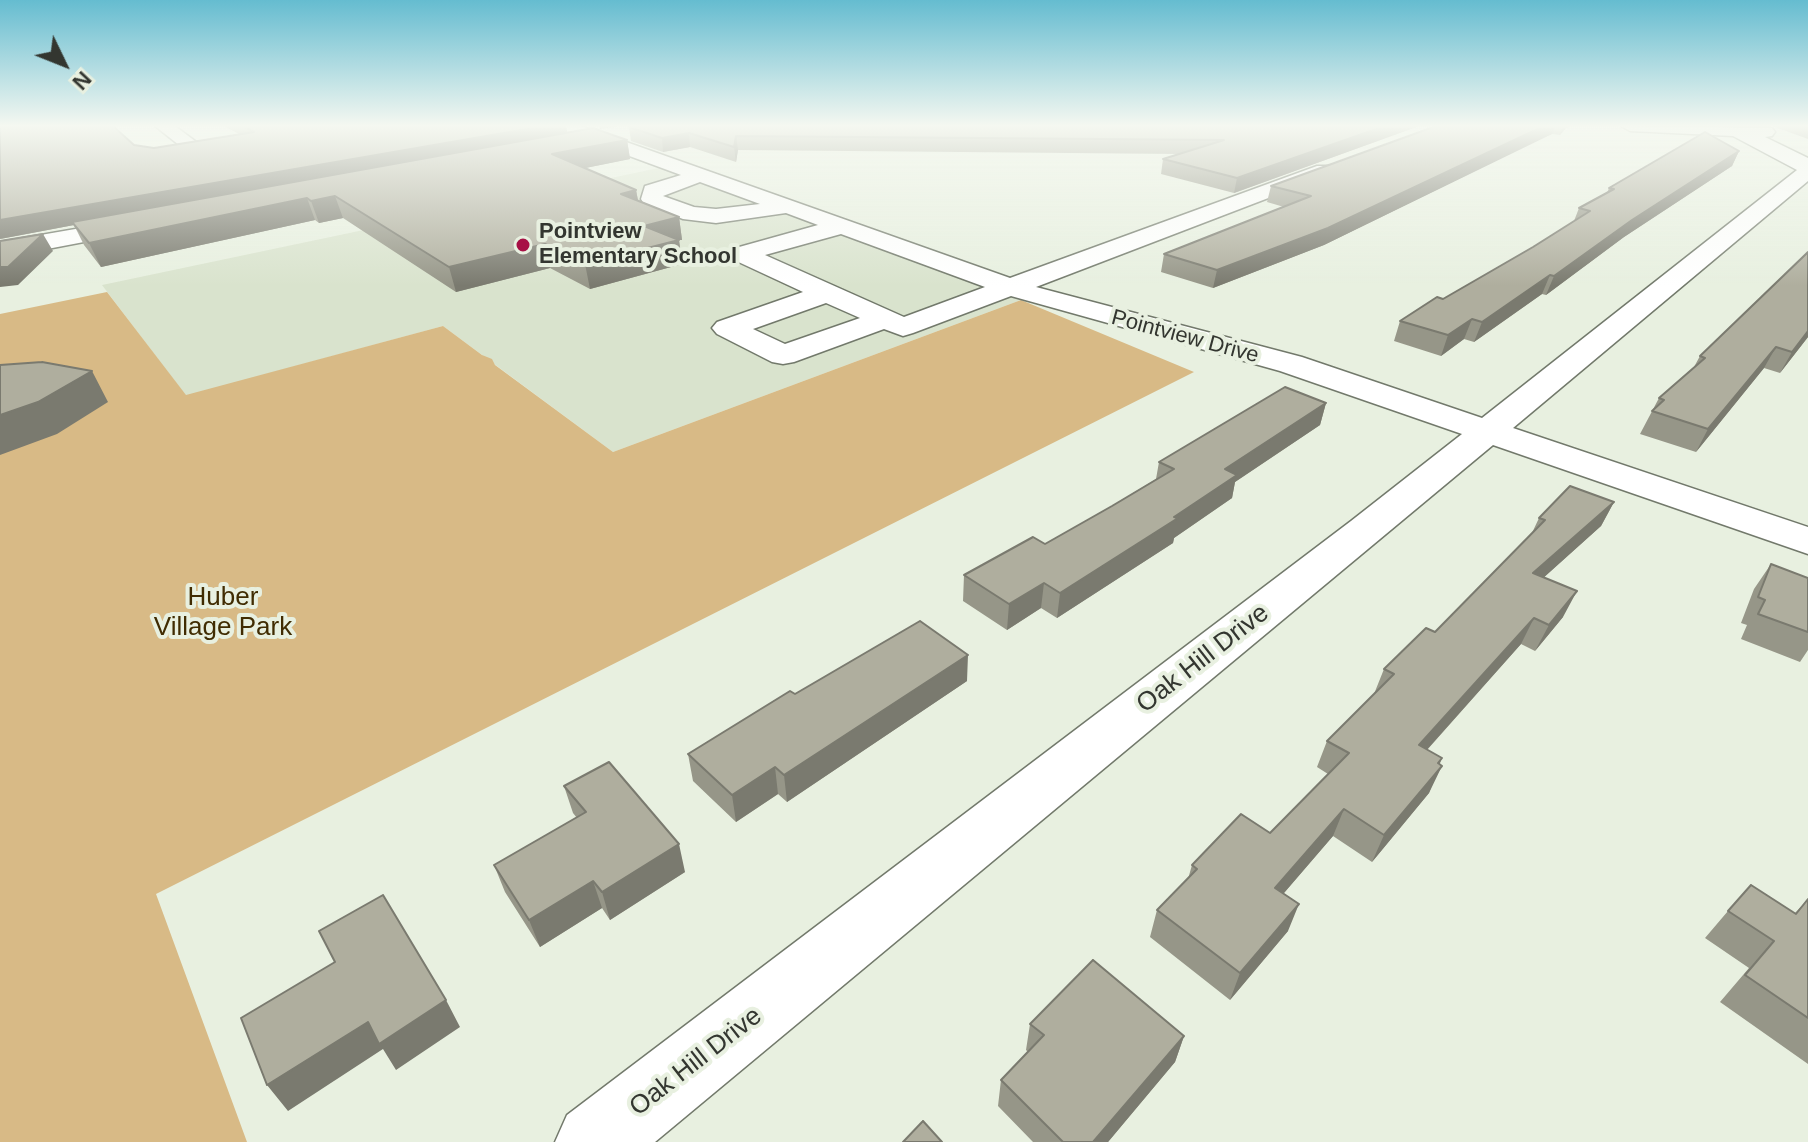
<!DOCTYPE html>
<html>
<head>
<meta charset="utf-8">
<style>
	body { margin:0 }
	#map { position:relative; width:1808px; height:1142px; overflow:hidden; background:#e8f0e0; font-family:Arial,sans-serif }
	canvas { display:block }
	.north { position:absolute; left:24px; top:24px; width:80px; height:80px; -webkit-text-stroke:6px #e8f0e0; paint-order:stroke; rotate:133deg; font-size:22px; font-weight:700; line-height:32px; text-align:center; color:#333630 }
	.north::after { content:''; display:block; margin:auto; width:28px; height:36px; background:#333630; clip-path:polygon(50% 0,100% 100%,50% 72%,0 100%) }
</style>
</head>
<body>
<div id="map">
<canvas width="1808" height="1142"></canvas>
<div class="north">N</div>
</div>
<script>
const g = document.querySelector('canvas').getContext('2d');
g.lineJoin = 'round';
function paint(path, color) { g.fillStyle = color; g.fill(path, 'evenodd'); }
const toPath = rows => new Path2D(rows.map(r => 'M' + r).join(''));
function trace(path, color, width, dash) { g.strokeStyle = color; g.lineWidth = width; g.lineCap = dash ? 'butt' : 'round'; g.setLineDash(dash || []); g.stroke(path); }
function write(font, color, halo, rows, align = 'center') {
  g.font = font + ' Arial,sans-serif'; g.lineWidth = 8; g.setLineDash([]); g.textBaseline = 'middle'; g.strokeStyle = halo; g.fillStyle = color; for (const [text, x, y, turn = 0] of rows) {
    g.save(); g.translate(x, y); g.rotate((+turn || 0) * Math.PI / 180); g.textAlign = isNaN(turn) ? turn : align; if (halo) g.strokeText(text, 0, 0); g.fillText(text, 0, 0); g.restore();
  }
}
paint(toPath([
	[663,167,1021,300,613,452,443,326,186,396,102,285]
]), '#d9e3cd');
paint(toPath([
	[107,292,186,395,443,326,482,355,492,359,495,365,613,452,1021,300,1194,372,156,894,247,1142,0,1142,0,314]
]), '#d8ba86');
const minor = toPath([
	[155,126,175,126,195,141,193,145,179,145,155,126],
	[556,126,581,126,1010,278,1317,166,1331,166,1334,170,1331,174,1036,287,1302,357,1482,418,1797,170,1733,136,1630,131,1621,126,1772,128,1775,132,1772,136,1765,137,1808,158,1808,181,1513,428,1808,527,1808,554,1493,445,655,1142,555,1142,567,1115,1351,521,1462,434,1280,371,1011,296,913,333,903,336,884,329,794,362,783,364,772,362,717,334,712,328,717,322,803,292,732,259,728,254,732,249,818,225,786,213,716,223,683,219,644,204,641,199,645,186,681,175,559,130,556,126],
	[700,182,760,204,716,209,694,207,663,196,700,182],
	[841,234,985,287,904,317,765,255,841,234],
	[826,303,860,318,785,344,753,329,826,303],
	[139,218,147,220,151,225,147,230,0,258,0,242,139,218]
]);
trace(minor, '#72796b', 3);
paint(minor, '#fff');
paint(toPath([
	[224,126,566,126,567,133,627,140,630,159,585,168,636,190,638,200,679,217,682,240,679,240,682,264,590,289,550,268,456,292,343,218,319,223,315,220,101,267,84,245,74,225,0,239,134,145,154,148,239,134],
	[1419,126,1234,193,1161,174,1163,159,1179,154,738,150,736,162,690,147,663,152,631,141,629,127],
	[1436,126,1571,126,1566,128,1560,135,1552,134,1536,141,1324,245,1213,288,1161,272,1164,254,1284,207,1267,202,1271,186],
	[1772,126,1808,126,1808,139],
	[1739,151,1732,166,1624,237,1546,295,1542,294,1474,342,1464,339,1441,356,1394,341,1400,321,1443,299,1533,247,1574,221,1579,208,1607,193,1609,188],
	[1808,252,1808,337,1780,373,1764,368,1696,452,1640,434,1659,398,1694,367,1700,356],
	[1326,403,1320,425,1235,482,1232,498,1174,538,1173,543,1057,618,1041,608,1007,630,963,601,964,575,1045,544,1112,506,1156,479,1159,462],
	[1614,502,1601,526,1544,577,1563,617,1535,651,1521,644,1427,750,1442,758,1429,793,1372,862,1333,836,1284,893,1288,931,1230,1000,1150,937,1157,910,1188,879,1192,865,1270,833,1328,774,1317,767,1327,741,1374,694,1384,669,1435,632,1532,533,1539,518],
	[1771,564,1808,578,1808,650,1800,662,1741,639,1747,625,1741,623,1754,589],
	[967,681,787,802,778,794,736,822,693,781,688,754,795,694],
	[564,786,685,872,610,920,602,908,540,947,505,892,494,865,577,818,573,813],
	[1808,899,1808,1064,1720,1002,1749,968,1705,938,1728,911,1795,913],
	[1030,1024,1184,1036,1175,1062,1108,1142,1033,1142,998,1106,1001,1080,1028,1052,1026,1050]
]), '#969688');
paint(toPath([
	[544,126,566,126,568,136,72,222,74,225,0,239,0,220],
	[600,126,621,126,600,129],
	[1385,126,1419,126,1234,193,1237,178],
	[1544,126,1555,126,1552,134,1324,245,1213,288,1217,270],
	[1563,126,1571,126,1566,128,1560,135],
	[689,133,690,147,663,152,662,138],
	[736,136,738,150,736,162,734,147],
	[627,140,630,159,556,174,552,154],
	[1739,151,1732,166,1624,237,1546,295,1554,276,1632,220],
	[636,190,640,212,621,194],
	[335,196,343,218,319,223,311,201],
	[307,198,315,220,101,267,89,243],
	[679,217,682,240,679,240,682,264,590,289,585,264,644,226],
	[43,234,53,251,18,285,0,287,0,267],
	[545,244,550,268,456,292,449,267],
	[1550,275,1542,294,1474,342,1482,322],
	[1472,319,1464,339,1441,356,1448,335],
	[1808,331,1808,337,1780,373,1792,352],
	[1776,347,1764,368,1696,452,1708,429],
	[92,371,108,402,57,434,0,455,0,415],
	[1326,403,1320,425,1235,482,1232,498,1174,538,1173,543,1057,618,1060,593,1174,517,1225,469],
	[1614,502,1601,526,1521,598,1533,573],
	[1044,583,1041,608,1007,630,1009,604],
	[1577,591,1563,617,1535,651,1549,625],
	[1534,618,1521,644,1407,772,1419,745],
	[968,655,967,681,787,802,784,775],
	[1442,758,1433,776,1442,766,1429,793,1372,862,1384,835],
	[775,767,778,794,736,822,732,795],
	[1344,809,1333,836,1265,915,1275,888],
	[679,844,685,872,610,920,602,892],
	[593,881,602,908,540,947,529,920],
	[1299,904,1288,931,1230,1000,1240,973],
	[446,1000,460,1027,396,1070,383,1049,288,1111,267,1085,368,1022],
	[1184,1036,1175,1062,1108,1142,1093,1142]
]), '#7a7a6f');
const building = toPath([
	[0,126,113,126,134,145,154,148,254,132,243,126,544,126,0,220,0,126],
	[636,126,1385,126,1237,178,1163,159,1224,140,736,136,734,147,689,133,662,138,629,127,636,126],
	[1436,126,1544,126,1328,228,1217,270,1164,254,1311,196,1271,186,1436,126],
	[593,128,627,140,552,154,636,190,621,194,679,217,644,226,679,240,585,264,545,244,449,267,335,196,311,201,307,198,89,243,72,222,593,128],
	[1705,132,1739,151,1632,220,1554,276,1550,275,1482,322,1472,319,1448,335,1400,321,1437,297,1443,299,1533,247,1590,211,1579,208,1614,189,1609,188,1705,132],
	[43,234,8,267,0,267,0,241,43,234],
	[1808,252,1808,331,1792,352,1776,347,1708,429,1652,411,1664,400,1659,398,1705,358,1700,356,1808,252],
	[42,362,92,371,38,402,0,415,0,365,42,362],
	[1285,387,1326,403,1225,469,1237,475,1174,517,1178,518,1060,593,1044,583,1009,604,964,575,1033,537,1045,544,1112,506,1174,469,1159,462,1285,387],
	[1570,486,1614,502,1533,573,1577,591,1549,625,1534,618,1419,745,1442,758,1438,763,1442,766,1384,835,1344,809,1275,888,1299,904,1240,973,1157,910,1197,869,1192,865,1241,814,1270,833,1349,753,1327,741,1394,674,1384,669,1426,628,1435,632,1545,520,1539,518,1570,486],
	[1771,564,1808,578,1808,632,1758,614,1765,600,1758,597,1771,564],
	[920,621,968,655,784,775,775,767,732,795,688,754,790,691,795,694,920,621],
	[609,762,679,844,602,892,593,881,529,920,494,865,586,812,564,786,609,762],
	[1751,885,1796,914,1808,899,1808,1018,1745,975,1774,941,1728,911,1751,885],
	[383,895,446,1000,379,1044,368,1022,267,1085,241,1018,335,962,319,931,383,895],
	[1093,960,1184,1036,1093,1142,1063,1142,1001,1080,1044,1035,1030,1024,1093,960],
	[923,1121,942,1142,903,1142,923,1121]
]);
paint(building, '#afae9e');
trace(building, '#7a7a6f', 2);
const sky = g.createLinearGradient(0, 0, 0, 286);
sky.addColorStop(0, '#65bcd0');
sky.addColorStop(0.44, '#f5f8f1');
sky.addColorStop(1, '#f5f8f100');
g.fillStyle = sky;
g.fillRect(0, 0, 1808, 286);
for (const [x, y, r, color] of [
	[523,245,8,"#a71045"]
]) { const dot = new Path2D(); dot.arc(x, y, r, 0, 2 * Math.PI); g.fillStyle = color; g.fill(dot); trace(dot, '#e8f0e0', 3); }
write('bold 22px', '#333630', '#e8f0e0', [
	["Pointview",539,232],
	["Elementary School",539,257]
], 'left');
write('22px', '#333630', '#e8f0e0', [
	["Pointview Drive",1185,337,15]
]);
write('26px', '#402c02', '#e8f0e0', [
	["Huber",223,598],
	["Village Park",223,628]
]);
write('26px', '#333630', '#e8f0e0', [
	["Oak Hill Drive",1203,659,-38],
	["Oak Hill Drive",696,1062,-38]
]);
</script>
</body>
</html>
